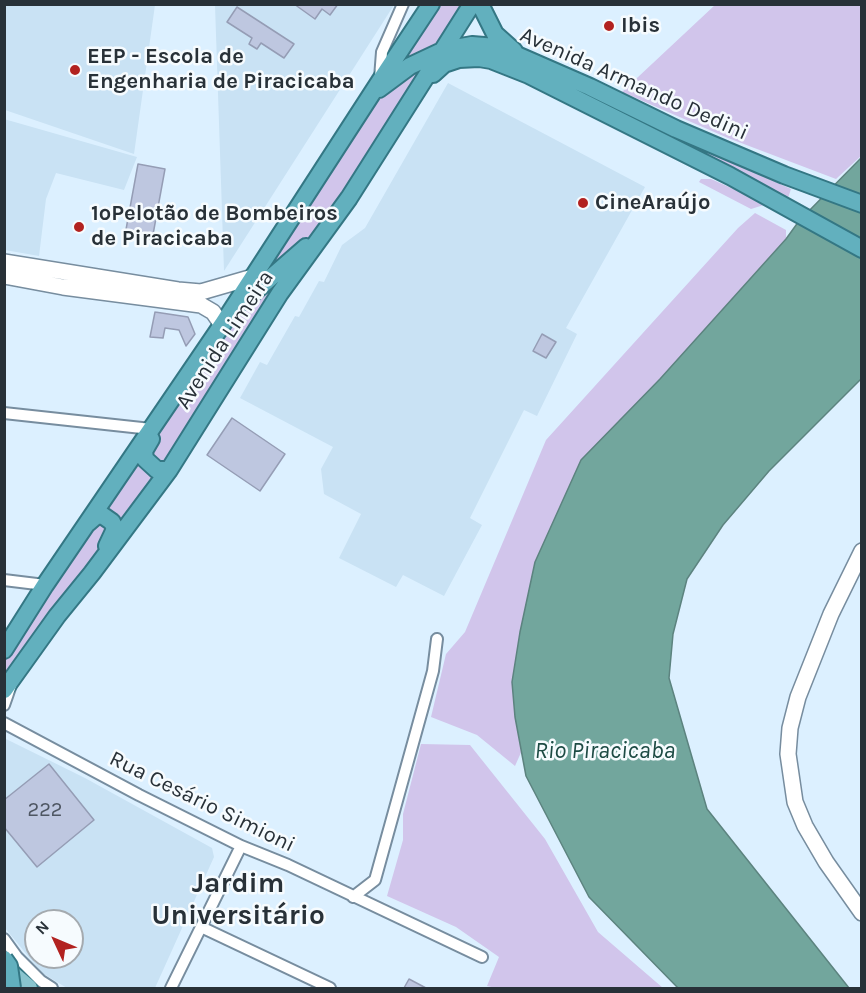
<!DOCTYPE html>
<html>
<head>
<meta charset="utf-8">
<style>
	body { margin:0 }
	#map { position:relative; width:866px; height:993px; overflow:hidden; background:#dcf0ff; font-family:Karla,sans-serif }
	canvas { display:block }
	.frame { position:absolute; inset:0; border:6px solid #283138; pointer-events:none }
	.north { position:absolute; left:24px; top:909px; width:60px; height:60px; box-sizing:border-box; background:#f6fbfe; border:2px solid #a4aaaf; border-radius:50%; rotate:314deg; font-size:16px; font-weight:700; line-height:24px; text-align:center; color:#283138 }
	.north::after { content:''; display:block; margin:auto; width:21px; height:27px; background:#b22220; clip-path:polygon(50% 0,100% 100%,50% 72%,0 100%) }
</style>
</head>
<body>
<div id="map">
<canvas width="866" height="993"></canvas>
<div class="frame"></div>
<div class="north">N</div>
</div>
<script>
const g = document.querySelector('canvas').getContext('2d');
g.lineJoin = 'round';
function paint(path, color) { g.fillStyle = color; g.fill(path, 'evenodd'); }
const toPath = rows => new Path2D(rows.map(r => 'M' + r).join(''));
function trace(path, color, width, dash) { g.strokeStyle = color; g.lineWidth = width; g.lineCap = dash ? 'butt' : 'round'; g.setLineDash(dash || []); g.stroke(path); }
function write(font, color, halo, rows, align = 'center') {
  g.font = font + ' Karla,sans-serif'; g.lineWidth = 5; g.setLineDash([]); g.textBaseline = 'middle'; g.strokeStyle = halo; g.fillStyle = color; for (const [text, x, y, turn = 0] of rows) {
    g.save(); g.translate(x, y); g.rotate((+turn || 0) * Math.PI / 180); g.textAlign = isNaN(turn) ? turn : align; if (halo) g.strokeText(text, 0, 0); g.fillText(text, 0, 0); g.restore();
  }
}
paint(toPath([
	[5,4,155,5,134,154,5,110],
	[215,5,394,5,224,271],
	[448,83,645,187,566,328,577,334,537,416,524,410,470,518,482,525,444,596,403,575,396,587,339,558,361,514,324,494,321,469,333,447,240,398,260,362,267,365,295,316,299,317,319,281,324,282,342,245,365,228],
	[4,119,137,157,124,190,56,173,46,199,39,256,5,250],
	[4,738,85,778,212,848,214,857,155,988,67,988,42,973,5,928],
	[36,921,72,921,72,957,36,957]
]), '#c9e2f4');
paint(toPath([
	[431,5,472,5,259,329,5,690,5,650],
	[715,5,861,5,861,156,836,179,728,138,622,92],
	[623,111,791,189,788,198,621,115],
	[701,179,711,179,767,204,751,209,699,182],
	[755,213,786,230,786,239,713,320,515,766,477,735,431,717,446,654,465,632,546,440,738,228],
	[421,744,470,745,545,839,598,932,663,988,496,988,487,986,499,957,456,927,387,896,403,840,403,814]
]), '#d1c5eb');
const water = toPath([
	[861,158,861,379,769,471,723,525,687,579,673,634,669,678,707,809,849,988,678,988,589,897,526,776,515,717,512,682,520,632,535,562,581,460,660,379,786,239,799,221,861,158]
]);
paint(water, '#72a69d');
trace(water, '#5c837f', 1.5);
const building = toPath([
	[294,4,338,4,330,15,322,9,315,19,294,4],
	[237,7,294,44,284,58,261,43,257,49,249,44,252,38,227,22,237,7],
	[138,164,165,169,152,240,125,235,138,164],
	[155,312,188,317,195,334,186,346,179,330,165,328,163,338,150,337,155,312],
	[542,334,556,342,546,358,533,351,542,334],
	[232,418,285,454,260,491,207,455,232,418],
	[49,764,94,820,37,867,4,827,4,800,49,764],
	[409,979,426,988,404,988,409,979]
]);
paint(building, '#bec7e0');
trace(building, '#959db5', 1.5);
const minor = toPath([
	[380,78,382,52,403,4],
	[4,413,151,429],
	[4,580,45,585],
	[4,705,11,685],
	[4,723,139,795,241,846,288,865,482,957],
	[353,897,375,880,433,671,437,639],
	[201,927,330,988],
	[4,939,17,957,41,981,52,988],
	[171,988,241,846]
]);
const secondary = toPath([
	[4,262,178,290,201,292,253,277],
	[4,276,63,287,201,305,213,312,222,325],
	[862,551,831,614,798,697,790,728,788,754,795,802,805,826,826,862,862,913]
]);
const primary = toPath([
	[4,967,29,988]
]);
const trunk = toPath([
	[480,4,495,34,514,51],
	[433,74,444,64,459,59,479,58,491,60,529,75,730,176,862,249],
	[379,89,410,66,444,50,472,45,496,47,519,56,590,87,676,129,784,175,862,204],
	[244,301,306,247],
	[151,439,144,451,145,459,157,470,169,470],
	[88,523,96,516,102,515,112,522,115,529,107,546],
	[4,650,45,585,222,325,380,81,431,4],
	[4,690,57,616,92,573,169,470,280,293,349,198,472,4]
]);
trace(minor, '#778d9f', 14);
trace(secondary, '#778d9f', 18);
trace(primary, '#347784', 20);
trace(trunk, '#347784', 20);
trace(minor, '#fff', 10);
trace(secondary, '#fff', 15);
trace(primary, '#89c4ce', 16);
trace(trunk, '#62b0be', 16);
const trunkBridge = toPath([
	[4,959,9,966,12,988]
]);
trace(trunkBridge, '#347784', 20, []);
trace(trunkBridge, '#62b0be', 16);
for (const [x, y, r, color] of [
	[609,26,6,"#b22220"],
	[75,70,6,"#b22220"],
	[583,203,6,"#b22220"],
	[79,227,6,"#b22220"]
]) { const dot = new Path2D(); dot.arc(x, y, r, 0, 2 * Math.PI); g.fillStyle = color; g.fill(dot); trace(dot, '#f6fbfe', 2); }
write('20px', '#4e5662', null, [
	["222",45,810]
]);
write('bold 22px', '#283138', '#f6fbfe', [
	["Ibis",621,26],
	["EEP - Escola de",87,57],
	["Engenharia de Piracicaba",87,82],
	["CineAraújo",595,203],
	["1ºPelotão de Bombeiros",91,214],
	["de Piracicaba",91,239]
], 'left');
write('22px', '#283138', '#f6fbfe', [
	["Avenida Armando Dedini",634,84,24],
	["Avenida Limeira",225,340,-57],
	["Rua Cesário Simioni",202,802,26]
]);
write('italic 24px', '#1d4b44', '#f6fbfe', [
	["Rio Piracicaba",605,751]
]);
write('bold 28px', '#283138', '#f6fbfe', [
	["Jardim",238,884],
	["Universitário",238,916]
]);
</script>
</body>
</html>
